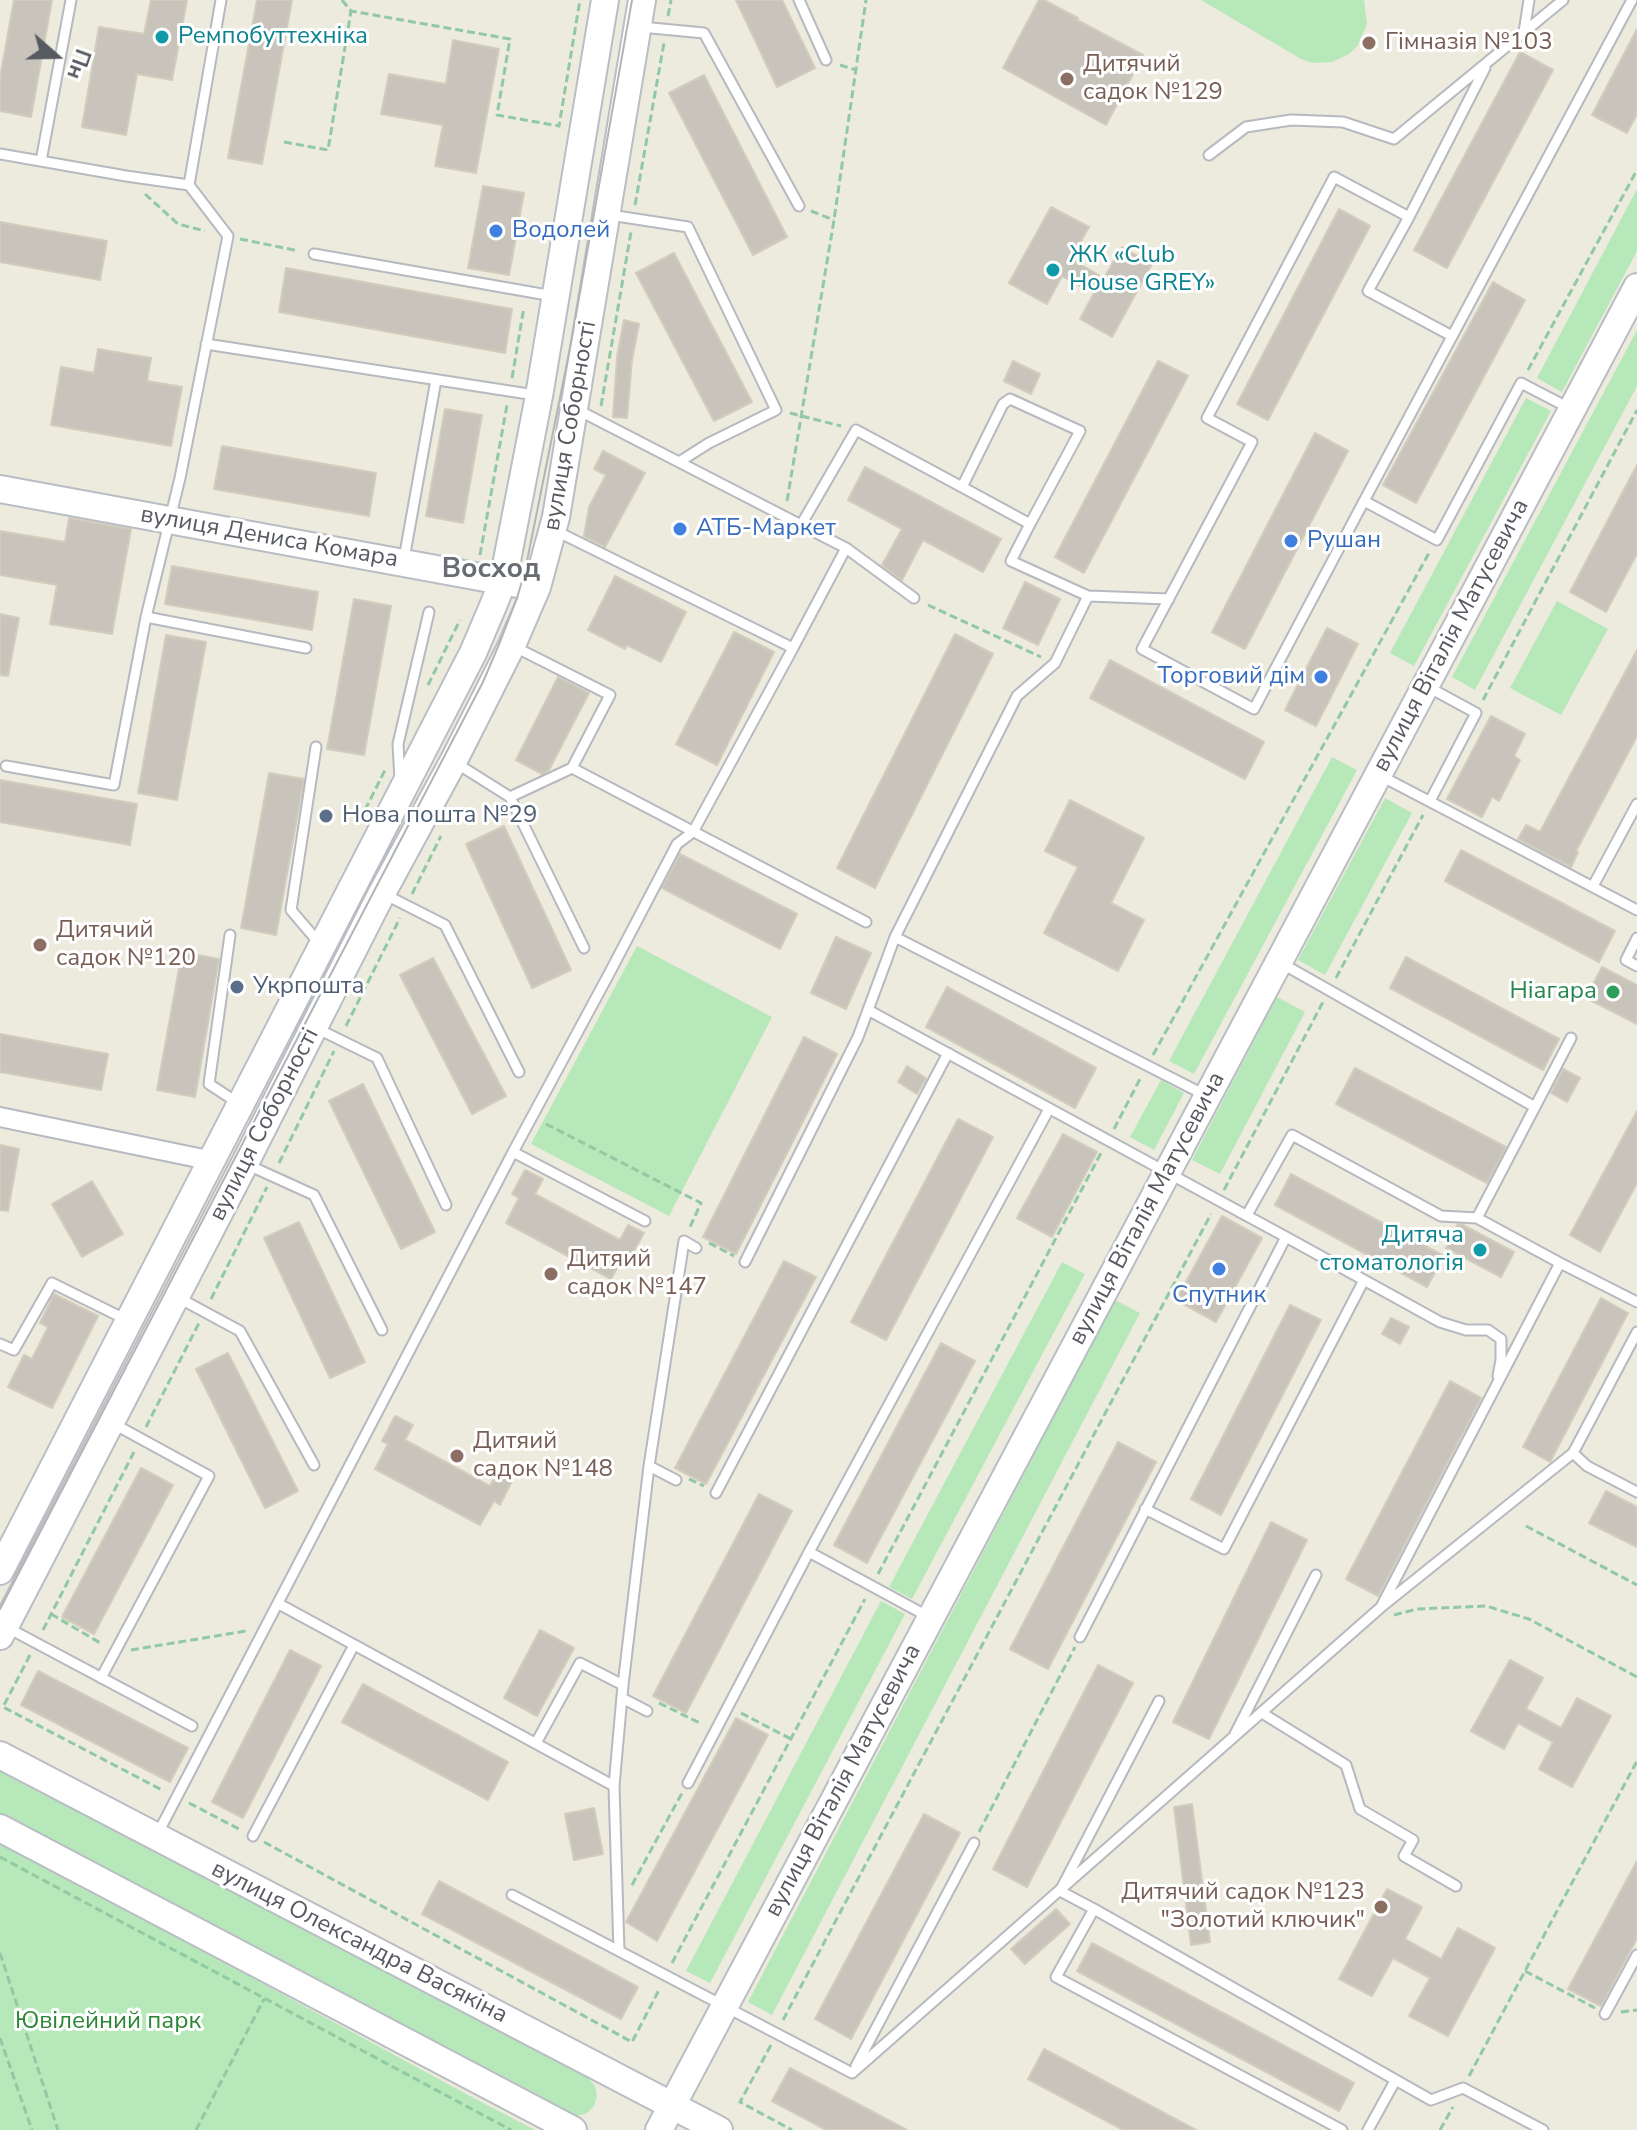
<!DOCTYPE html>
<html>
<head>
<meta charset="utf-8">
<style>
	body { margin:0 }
	#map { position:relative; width:1637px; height:2130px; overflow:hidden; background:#edeade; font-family:"Nunito Sans",sans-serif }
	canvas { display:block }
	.north { position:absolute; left:16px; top:16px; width:80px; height:80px; -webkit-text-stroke:6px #fff; paint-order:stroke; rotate:110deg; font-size:22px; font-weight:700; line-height:32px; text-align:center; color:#575b61 }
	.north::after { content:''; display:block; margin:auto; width:28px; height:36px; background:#575b61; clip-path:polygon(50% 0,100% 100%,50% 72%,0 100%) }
</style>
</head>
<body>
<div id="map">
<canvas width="1637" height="2130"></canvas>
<div class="north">Пн</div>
</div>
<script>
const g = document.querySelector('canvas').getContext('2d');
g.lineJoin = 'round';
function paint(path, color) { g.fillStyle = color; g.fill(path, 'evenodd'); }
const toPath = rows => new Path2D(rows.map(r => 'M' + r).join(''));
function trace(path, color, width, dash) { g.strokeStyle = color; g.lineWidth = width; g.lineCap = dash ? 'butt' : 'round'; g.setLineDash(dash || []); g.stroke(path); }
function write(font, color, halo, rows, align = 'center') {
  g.font = font + ' "Nunito Sans",sans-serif'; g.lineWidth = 6; g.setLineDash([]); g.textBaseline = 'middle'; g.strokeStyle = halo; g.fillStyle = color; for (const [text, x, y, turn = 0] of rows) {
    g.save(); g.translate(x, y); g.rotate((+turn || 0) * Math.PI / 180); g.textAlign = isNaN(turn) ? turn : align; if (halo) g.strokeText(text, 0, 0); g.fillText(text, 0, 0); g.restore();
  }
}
paint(toPath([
	[1201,0,1364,0,1367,24,1358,45,1349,54,1332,62,1313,63,1301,59],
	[1637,189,1637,251,1562,392,1537,378],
	[1637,330,1637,386,1475,690,1452,677],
	[1526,398,1551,411,1414,666,1390,653],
	[1557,601,1608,629,1561,715,1510,688],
	[1332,757,1357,770,1194,1074,1169,1061],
	[1385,798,1412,813,1325,975,1298,960],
	[637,946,772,1017,669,1216,531,1144],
	[1277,997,1305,1012,1220,1174,1192,1160],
	[1161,1080,1184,1093,1154,1150,1130,1137],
	[1062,1262,1085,1274,912,1599,889,1587],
	[1115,1300,1140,1313,772,2015,748,2002],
	[881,1601,905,1614,710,1983,686,1971],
	[0,1770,588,2078,595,2086,597,2096,594,2106,587,2113,577,2116,567,2115,0,1819],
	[0,1841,470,2096,535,2130,0,2130]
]), '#b7e8ba');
const building = toPath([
	[14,0,52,0,31,117,0,111,0,78,14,0],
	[151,0,187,0,172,80,137,74,126,135,82,127,99,27,144,34,151,0],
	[257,0,292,0,262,164,228,158,257,0],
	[736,0,782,0,815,68,777,87,736,0],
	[1039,0,1044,0,1078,18,1077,20,1143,55,1106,125,1003,68,1039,0],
	[1637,29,1637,114,1627,133,1592,115,1637,29],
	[453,40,499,49,476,173,435,166,443,125,381,114,389,74,446,84,453,40],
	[1520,52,1553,70,1447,268,1414,250,1520,52],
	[704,75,787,237,753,255,669,93,704,75],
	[483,186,524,193,509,275,468,268,483,186],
	[1051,207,1089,227,1071,259,1104,278,1122,247,1152,264,1112,337,1080,319,1094,293,1062,276,1047,304,1009,283,1051,207],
	[1339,209,1370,226,1268,420,1237,404,1339,209],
	[0,222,107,241,100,280,0,262,0,222],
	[674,253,752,402,714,421,636,273,674,253],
	[286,268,512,309,505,353,279,312,286,268],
	[1493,282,1525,300,1416,503,1383,485,1493,282],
	[624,320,639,324,632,360,627,418,613,417,617,357,624,320],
	[98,349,151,358,147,381,182,387,171,446,51,425,61,367,94,373,98,349],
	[1013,361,1040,374,1031,394,1004,381,1013,361],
	[1158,361,1188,376,1084,573,1055,557,1158,361],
	[445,409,482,415,463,523,426,516,445,409],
	[1315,433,1348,451,1245,649,1212,632,1315,433],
	[222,446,376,473,369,516,214,489,222,446],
	[603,451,645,473,605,547,584,536,589,507,606,475,594,469,603,451],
	[1637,465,1637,554,1606,612,1570,592,1637,465],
	[865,467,1001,539,983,572,923,540,902,580,882,565,902,529,848,500,865,467],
	[69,518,131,529,112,634,50,624,57,585,0,575,0,531,65,542,69,518],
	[172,566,318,592,312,630,165,604,172,566],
	[615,576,686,612,661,662,627,645,625,649,588,630,615,576],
	[1025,582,1060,599,1038,645,1003,628,1025,582],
	[354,599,391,606,364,755,327,749,354,599],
	[0,614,19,618,8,676,0,675,0,614],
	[1327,628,1358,644,1316,726,1285,710,1327,628],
	[734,632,774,652,717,765,676,744,734,632],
	[955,634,993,654,875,888,837,868,955,634],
	[166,635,206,642,177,800,138,793,166,635],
	[1637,650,1637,736,1576,851,1578,852,1571,867,1518,839,1526,825,1540,832,1637,650],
	[1110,660,1264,742,1245,779,1090,698,1110,660],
	[558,677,589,693,549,770,542,774,516,760,558,677],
	[1491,716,1525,734,1514,756,1520,760,1499,801,1492,797,1482,817,1447,799,1491,716],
	[269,773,304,779,276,935,241,928,269,773],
	[0,780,137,804,130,845,0,822,0,780],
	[1070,800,1144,838,1111,903,1144,920,1118,971,1044,933,1078,867,1045,851,1070,800],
	[504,826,571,970,532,988,466,844,504,826],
	[1461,850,1615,931,1599,962,1445,881,1461,850],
	[680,854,797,914,780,949,662,888,680,854],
	[836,937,871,953,846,1009,811,993,836,937],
	[182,952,219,959,195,1097,157,1090,182,952],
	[1406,957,1559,1039,1543,1070,1390,988,1406,957],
	[433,958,506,1096,472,1114,400,975,433,958],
	[1602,967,1637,985,1637,1024,1586,998,1602,967],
	[947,987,1096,1068,1075,1108,926,1027,947,987],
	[0,1034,108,1054,101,1090,0,1072,0,1034],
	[804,1037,837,1054,736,1254,703,1237,804,1037],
	[907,1066,926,1078,917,1094,898,1082,907,1066],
	[1355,1068,1506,1147,1487,1183,1336,1104,1355,1068],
	[1563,1069,1580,1078,1567,1102,1551,1093,1563,1069],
	[363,1084,435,1232,401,1249,329,1101,363,1084],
	[1637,1111,1637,1183,1600,1252,1570,1235,1637,1111],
	[958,1119,993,1137,886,1340,851,1322,958,1119],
	[1063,1134,1097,1152,1052,1237,1017,1218,1063,1134],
	[0,1145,19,1149,8,1211,0,1210,0,1145],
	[525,1170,543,1179,535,1194,620,1240,628,1225,644,1233,630,1258,624,1255,611,1279,506,1223,519,1198,512,1194,525,1170],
	[1291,1174,1444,1256,1427,1287,1275,1205,1291,1174],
	[92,1181,123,1234,82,1257,52,1204,92,1181],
	[1222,1216,1262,1238,1216,1322,1176,1300,1222,1216],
	[299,1222,365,1362,330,1378,264,1238,299,1222],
	[1458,1224,1463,1225,1514,1252,1501,1277,1446,1248,1458,1224],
	[784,1261,816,1277,706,1484,675,1468,784,1261],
	[54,1294,98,1316,52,1408,8,1387,24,1355,32,1359,48,1327,40,1323,54,1294],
	[1601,1298,1628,1313,1550,1462,1523,1447,1601,1298],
	[1290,1305,1321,1320,1221,1515,1191,1499,1290,1305],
	[1391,1318,1409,1327,1400,1344,1382,1334,1391,1318],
	[941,1343,975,1361,867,1563,834,1545,941,1343],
	[228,1353,298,1491,265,1508,196,1369,228,1353],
	[1450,1381,1481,1398,1378,1596,1346,1579,1450,1381],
	[395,1416,413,1425,405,1440,490,1486,498,1471,513,1479,500,1505,494,1501,480,1525,375,1469,388,1444,382,1441,395,1416],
	[1118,1442,1156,1462,1048,1669,1010,1649,1118,1442],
	[141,1468,173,1485,94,1634,62,1617,141,1468],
	[1606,1491,1637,1507,1637,1547,1589,1523,1606,1491],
	[759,1494,792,1511,686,1713,653,1696,759,1494],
	[1271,1522,1307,1540,1209,1739,1173,1722,1271,1522],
	[540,1630,574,1648,537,1716,504,1698,540,1630],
	[290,1650,321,1666,243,1818,212,1802,290,1650],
	[1510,1660,1543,1678,1526,1709,1561,1728,1577,1698,1611,1716,1572,1787,1539,1769,1553,1742,1518,1723,1504,1749,1471,1731,1510,1660],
	[1098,1665,1133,1683,1027,1887,993,1869,1098,1665],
	[38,1671,188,1748,170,1782,21,1705,38,1671],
	[363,1684,508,1762,488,1800,342,1722,363,1684],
	[736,1718,768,1735,657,1941,626,1922,736,1718],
	[1192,1804,1210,1942,1191,1945,1174,1807,1192,1804],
	[594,1808,603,1854,574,1860,565,1814,594,1808],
	[924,1814,960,1833,851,2039,815,2019,924,1814],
	[1637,1861,1637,1938,1601,2006,1568,1989,1637,1861],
	[439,1881,638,1987,621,2019,422,1914,439,1881],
	[1387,1889,1422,1907,1405,1939,1441,1959,1458,1928,1495,1948,1448,2036,1409,2016,1430,1978,1393,1958,1372,1996,1339,1979,1387,1889],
	[1056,1909,1070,1924,1025,1964,1011,1949,1056,1909],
	[1092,1943,1354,2083,1339,2111,1077,1971,1092,1943],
	[1044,2049,1196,2130,1123,2130,1028,2079,1044,2049],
	[790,2068,907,2130,826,2130,772,2101,790,2068]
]);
paint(building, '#c8c4bb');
trace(building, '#d2ccbc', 2);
const lane = toPath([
	[799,0,826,60],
	[641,27,704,33,799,206],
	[1524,32,1529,0],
	[0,154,126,176,189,185,221,0],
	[1209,155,1246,127,1291,120,1343,122,1394,139,1563,0],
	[41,161,71,0],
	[610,215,688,227,776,410,709,443,679,462],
	[1409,217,1334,177,1207,418,1252,442,1142,649,1254,709,1364,501,1437,540,1521,383,1571,409],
	[314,254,553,296],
	[1452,336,1368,291,1409,217,1485,68],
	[206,344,535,395],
	[578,410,801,525,856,430,962,487,1030,524,1080,431,1010,399,1003,404,962,487],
	[1364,501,1632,0],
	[1030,524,1011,561,1088,596],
	[801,525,846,548,914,598],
	[404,559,436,380],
	[146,617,306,648],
	[515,647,610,695,572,768],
	[793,648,846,548],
	[1428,687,1476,713,1430,801],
	[316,747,291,910,319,943],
	[456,763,510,797,572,768,866,922],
	[6,766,114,785,146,617,180,478,228,236,189,185],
	[1381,776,1637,910],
	[400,780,398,744,429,612],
	[510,797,584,948],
	[1593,886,1637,804],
	[384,894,445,925,519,1072],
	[230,935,209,1084,238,1103],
	[895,937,1017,696,1055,663,1088,596,1169,599],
	[1637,938,1626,960,1637,966],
	[1281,963,1535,1107],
	[868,1010,1286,1237,1080,1637],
	[318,1029,377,1058,446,1205],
	[513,1152,610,972,677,844,693,832,793,648,554,530],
	[248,1165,314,1195,382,1330],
	[1247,1215,1292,1135,1441,1216,1477,1218,1560,1263],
	[1477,1218,1571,1038],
	[1286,1237,1440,1322,1466,1330,1488,1330,1501,1339,1501,1360,1498,1376],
	[745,1262,858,1037,895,937,1205,1095],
	[177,1297,240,1331,314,1465],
	[0,1344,14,1350,52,1283,127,1320],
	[1573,1453,1587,1466,1637,1492],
	[649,1466,684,1241,696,1248],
	[716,1493,948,1053],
	[1145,1509,1224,1549,1364,1280],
	[809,1552,929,1617],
	[279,1604,614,1786],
	[1382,1605,1560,1263,1637,1302],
	[8,1628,192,1726],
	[101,1678,209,1476,114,1424],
	[622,1698,647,1711],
	[1262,1713,1346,1765,1360,1809,1413,1840,1404,1856,1456,1886],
	[1235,1734,1316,1575],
	[536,1743,580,1663,623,1685],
	[688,1783,809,1552,1049,1109],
	[158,1833,513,1152,645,1221],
	[253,1836,354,1645],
	[512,1895,852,2073],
	[1094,1909,1060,1891,1159,1701],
	[619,1951,614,1786,623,1685,649,1466,676,1480],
	[1605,2014,1637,1955],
	[856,2066,974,1843],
	[852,2073,1380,1608,1573,1453,1637,1332],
	[1342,2130,1056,1977,1094,1909,1431,2100,1463,2088,1543,2130],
	[1368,2130,1395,2081]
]);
const street = toPath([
	[0,1117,213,1161]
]);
const secondary = toPath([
	[0,489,518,584],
	[0,1571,473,653,493,606,503,581,539,396,605,0],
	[0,1636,245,1163,382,893,453,762,512,645,537,587,556,517,642,0],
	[0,1755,719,2130],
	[0,1828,573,2130],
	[659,2130,1637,287]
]);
trace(lane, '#b6b9bf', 13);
trace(street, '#b6b9bf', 22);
trace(secondary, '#b9bdc4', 30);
trace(toPath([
	[342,0,351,11,510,39,497,115,559,126,580,0],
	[668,16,671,0],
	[840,65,856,70],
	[284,142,328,150,351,11],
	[145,194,178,224,205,231],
	[635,205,664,43],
	[811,211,834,220],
	[240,239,299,251],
	[1528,370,1637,170],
	[512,378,524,307],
	[601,406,631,232],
	[790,413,841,426],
	[787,501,834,220,866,0],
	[480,555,507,405],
	[928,605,1041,657],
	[428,685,460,620],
	[1483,700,1637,410],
	[365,810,385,770],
	[412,894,441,836],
	[1336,978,1423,815],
	[346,1026,400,918],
	[1153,1055,1429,553],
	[546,1124,701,1203,690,1227],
	[1114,1129,1140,1079],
	[279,1163,334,1051],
	[1224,1190,1323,1002],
	[709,1243,734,1256],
	[211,1299,267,1187],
	[146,1427,199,1323],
	[689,1479,704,1486],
	[1526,1526,1637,1585],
	[878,1574,1101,1153],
	[51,1614,102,1644],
	[1394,1615,1417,1609,1486,1606,1529,1619,1637,1677],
	[43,1630,134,1452],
	[131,1650,246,1631],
	[30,1655,3,1707,164,1791],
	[659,1703,702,1724],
	[741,1713,791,1739],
	[189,1803,239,1829],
	[979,1832,1075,1647],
	[264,1842,632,2042,660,1988],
	[0,1857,511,2130],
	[632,1885,682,1793],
	[0,1953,58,2130],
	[672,1963,865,1599],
	[1525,1971,1595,2008],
	[1621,2012,1637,2010],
	[783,2020,1211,1214],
	[0,2038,32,2130],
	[771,2045,740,2102,792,2130],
	[1469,2076,1637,1761],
	[196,2130,264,1999],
	[1440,2130,1453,2107]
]), '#90c9a3', 3, [8, 4]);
trace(lane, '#fff', 9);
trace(street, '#fff', 18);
trace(secondary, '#fff', 26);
trace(toPath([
	[0,1609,483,682,500,642,517,598,525,571,571,343,632,0]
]), '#b3b4b4', 2);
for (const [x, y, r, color] of [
	[162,37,8,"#0f9aa8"],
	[1369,43,8,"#8d6e63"],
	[1067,79,8,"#8d6e63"],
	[496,231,8,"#3f7fe0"],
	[1053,270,8,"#0f9aa8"],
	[680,529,8,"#3f7fe0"],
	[1291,541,8,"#3f7fe0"],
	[1321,677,8,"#3f7fe0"],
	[326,816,8,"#5c6f8a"],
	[40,945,8,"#8d6e63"],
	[237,987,8,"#5c6f8a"],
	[1613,992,8,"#2e9e5b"],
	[1480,1250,8,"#0f9aa8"],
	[1219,1269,8,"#3f7fe0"],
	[551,1274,8,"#8d6e63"],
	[457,1456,8,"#8d6e63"],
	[1381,1907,8,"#8d6e63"]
]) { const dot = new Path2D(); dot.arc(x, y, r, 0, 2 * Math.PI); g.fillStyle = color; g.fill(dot); trace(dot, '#fff', 3); }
write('24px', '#0d838f', '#fff', [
	["Ремпобуттехніка",178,37],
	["ЖК «Club",1069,256],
	["House GREY»",1069,284],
	["Дитяча",1464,1236,"right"],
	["стоматологія",1464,1264,"right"]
], 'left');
write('24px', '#785e54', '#fff', [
	["Гімназія №103",1385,43],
	["Дитячий",1083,65],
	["садок №129",1083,93],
	["Дитячий",56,931],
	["садок №120",56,959],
	["Дитяий",567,1260],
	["садок №147",567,1288],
	["Дитяий",473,1442],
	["садок №148",473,1470],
	["Дитячий садок №123",1365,1893,"right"],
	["\"Золотий ключик\"",1365,1921,"right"]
], 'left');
write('24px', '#366cbe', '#fff', [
	["Водолей",512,231],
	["АТБ-Маркет",696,529],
	["Рушан",1307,541],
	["Торговий дім",1305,677,"right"],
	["Спутник",1219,1296,"center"]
], 'left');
write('24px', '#575b61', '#fff', [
	["вулиця Соборності",571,426,-80],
	["вулиця Дениса Комара",269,538,10],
	["вулиця Віталія Матусевича",1452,636,-62],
	["вулиця Соборності",265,1125,-63],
	["вулиця Віталія Матусевича",1148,1209,-62],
	["вулиця Віталія Матусевича",844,1781,-62],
	["вулиця Олександра Васякіна",359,1943,27]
]);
write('24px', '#4e5e75', '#fff', [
	["Нова пошта №29",342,816],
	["Укрпошта",253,987]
], 'left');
write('24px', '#27864d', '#fff', [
	["Ніагара",1597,992]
], 'right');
write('24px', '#2c8535', '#fff', [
	["Ювілейний парк",108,2022]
]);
write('bold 28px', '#686d73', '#fff', [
	["Восход",491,570]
]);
</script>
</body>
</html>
